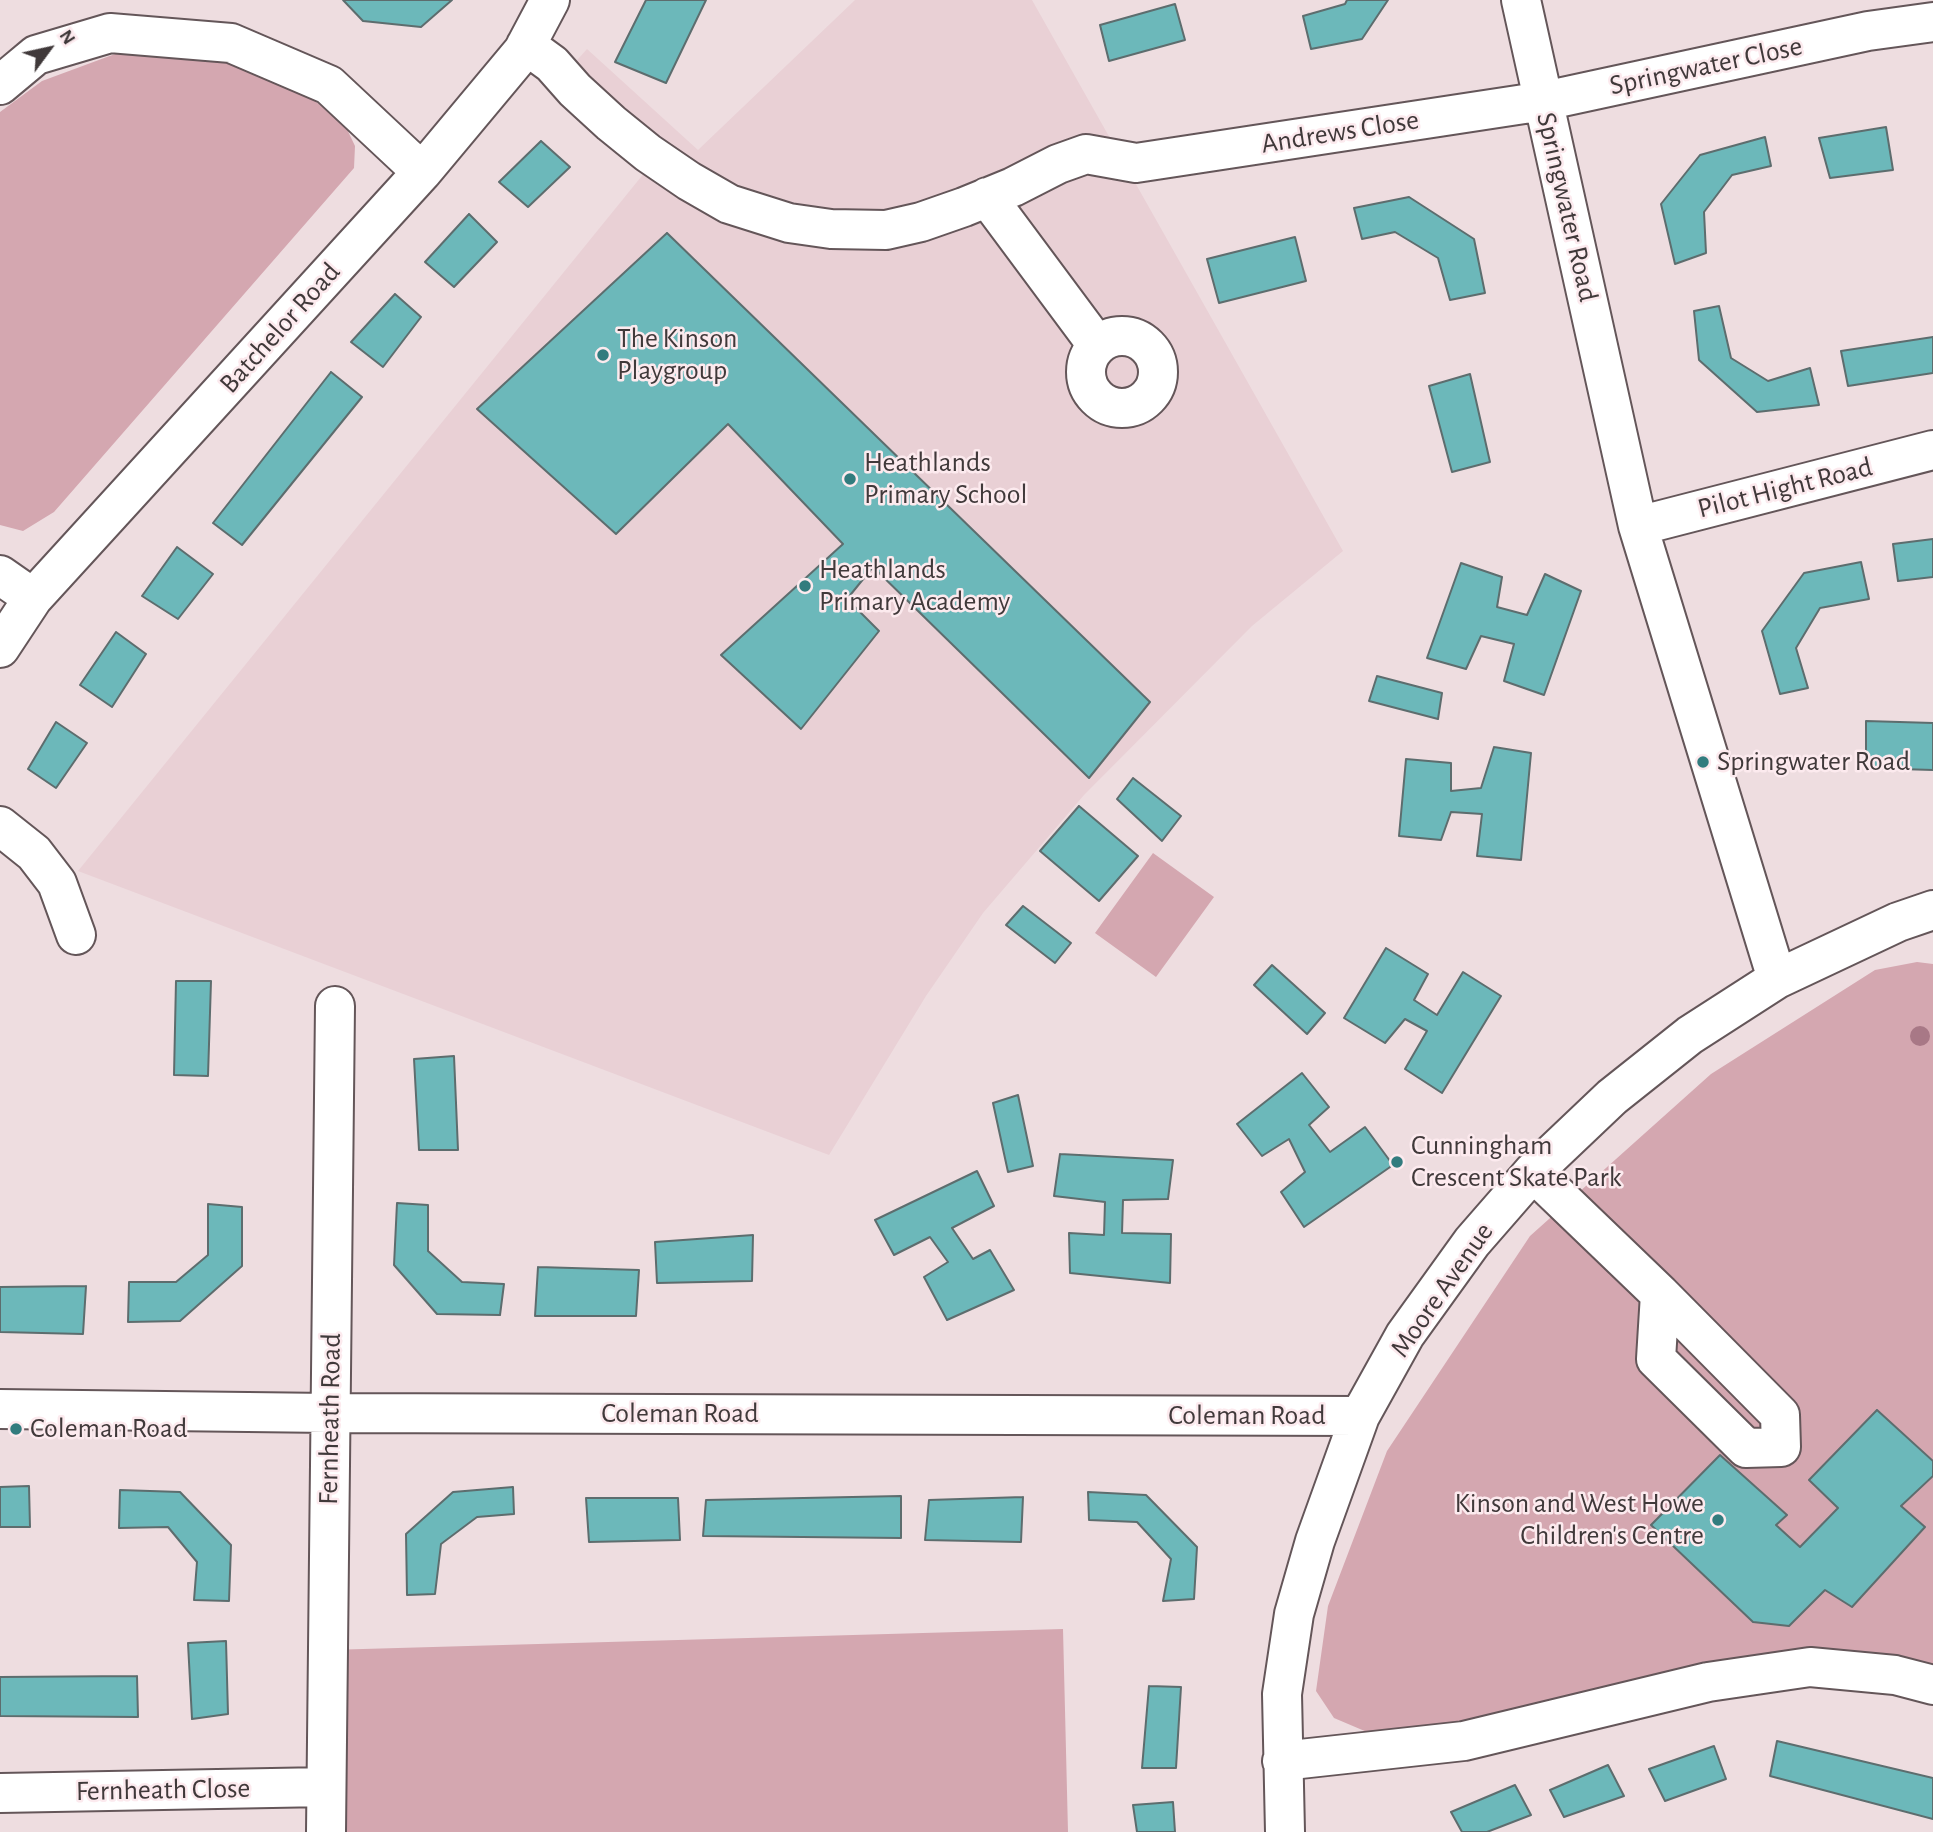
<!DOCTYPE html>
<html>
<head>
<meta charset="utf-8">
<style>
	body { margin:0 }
	#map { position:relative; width:1933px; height:1832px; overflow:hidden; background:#eedde0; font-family:"Alegreya Sans",sans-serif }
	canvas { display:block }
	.north { position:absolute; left:14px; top:14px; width:70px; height:70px; -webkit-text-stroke:5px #fceaee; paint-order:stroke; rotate:57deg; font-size:19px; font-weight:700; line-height:28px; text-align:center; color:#40393a }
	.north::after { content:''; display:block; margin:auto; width:24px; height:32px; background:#40393a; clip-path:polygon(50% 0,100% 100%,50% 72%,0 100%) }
</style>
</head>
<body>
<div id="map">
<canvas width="1933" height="1832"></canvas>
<div class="north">N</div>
</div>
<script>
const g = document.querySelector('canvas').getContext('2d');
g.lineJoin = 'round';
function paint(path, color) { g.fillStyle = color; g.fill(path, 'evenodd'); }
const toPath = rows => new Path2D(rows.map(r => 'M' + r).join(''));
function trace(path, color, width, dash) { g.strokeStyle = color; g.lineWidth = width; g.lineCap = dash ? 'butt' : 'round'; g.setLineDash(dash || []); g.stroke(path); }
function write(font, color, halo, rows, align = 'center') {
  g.font = font + ' "Alegreya Sans",sans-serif'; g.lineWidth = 5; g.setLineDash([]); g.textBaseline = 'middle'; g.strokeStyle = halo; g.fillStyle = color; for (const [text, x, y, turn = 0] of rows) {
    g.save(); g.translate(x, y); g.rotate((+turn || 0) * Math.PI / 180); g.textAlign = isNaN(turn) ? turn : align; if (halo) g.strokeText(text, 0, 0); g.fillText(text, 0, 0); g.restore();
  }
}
paint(toPath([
	[855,0,1032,0,1343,551,1252,626,1084,795,983,913,926,996,829,1155,78,871,645,172,553,87,587,49,698,150]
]), '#e9d0d5');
paint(toPath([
	[115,54,231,58,310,97,345,125,355,146,354,168,54,512,23,531,0,525,0,112,42,81],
	[1153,853,1214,897,1156,977,1095,933],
	[1917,962,1933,964,1933,1685,1895,1675,1442,1731,1367,1732,1334,1718,1316,1691,1328,1606,1387,1451,1530,1236,1711,1074,1875,970],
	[1063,1629,1068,1832,326,1832,328,1650]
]), '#d4a7b0');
const building = toPath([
	[343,0,452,0,421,27,363,21,343,0],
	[646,0,706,0,666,83,615,62,646,0],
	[1347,0,1388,0,1362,39,1311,49,1303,16,1345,4,1347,0],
	[1175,4,1185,40,1109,61,1100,25,1175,4],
	[1886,127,1893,170,1830,178,1819,138,1886,127],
	[1765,137,1771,166,1732,175,1704,212,1706,253,1675,264,1661,204,1700,155,1765,137],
	[541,141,570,167,528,207,499,182,541,141],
	[1409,197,1474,239,1485,293,1450,300,1438,258,1395,232,1362,239,1354,208,1409,197],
	[469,214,497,242,454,287,425,262,469,214],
	[667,233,1150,702,1089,778,873,567,847,599,879,631,801,729,721,655,843,544,728,424,616,534,477,409,667,233],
	[1295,237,1306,281,1219,303,1207,259,1295,237],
	[395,294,421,317,383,367,351,342,395,294],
	[1719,306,1731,358,1768,381,1810,368,1819,405,1757,412,1699,360,1694,311,1719,306],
	[1933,337,1933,373,1848,386,1841,351,1933,337],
	[331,372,362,397,242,545,213,523,331,372],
	[1470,374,1490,462,1452,472,1429,386,1470,374],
	[1933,539,1933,577,1898,581,1893,544,1933,539],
	[177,547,213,574,178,619,142,596,177,547],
	[1861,562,1869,599,1820,608,1796,648,1808,688,1780,694,1762,631,1804,573,1861,562],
	[1461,563,1502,577,1497,607,1527,615,1545,574,1581,591,1544,695,1504,681,1514,644,1481,636,1466,669,1427,658,1461,563],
	[116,632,146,654,112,707,80,685,116,632],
	[1377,676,1442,693,1438,719,1369,701,1377,676],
	[1866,721,1933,723,1933,770,1866,768,1866,721],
	[56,722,87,743,56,788,28,769,56,722],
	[1494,747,1531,753,1521,860,1477,856,1482,814,1451,812,1441,840,1399,836,1406,759,1451,763,1451,791,1481,788,1494,747],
	[1133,778,1181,816,1162,841,1117,799,1133,778],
	[1079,806,1138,856,1099,901,1040,851,1079,806],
	[1023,906,1071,943,1055,963,1006,925,1023,906],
	[1386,948,1428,974,1414,1000,1437,1015,1463,972,1501,996,1442,1093,1405,1069,1427,1031,1405,1019,1385,1043,1344,1018,1386,948],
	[1272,965,1325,1013,1307,1034,1254,985,1272,965],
	[176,981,211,981,208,1076,174,1075,176,981],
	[454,1056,458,1150,419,1150,414,1059,454,1056],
	[1302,1073,1329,1107,1309,1125,1330,1152,1365,1127,1393,1165,1304,1227,1281,1192,1305,1172,1289,1139,1262,1156,1237,1124,1302,1073],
	[1018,1095,1033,1166,1008,1172,993,1103,1018,1095],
	[1060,1154,1173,1160,1168,1199,1123,1200,1122,1233,1171,1234,1170,1283,1070,1273,1069,1233,1104,1235,1105,1202,1054,1196,1060,1154],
	[977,1171,994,1206,952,1228,973,1259,990,1250,1014,1290,947,1320,924,1277,948,1262,930,1237,894,1255,875,1220,977,1171],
	[397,1203,428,1205,428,1251,462,1282,504,1284,500,1315,437,1314,394,1265,397,1203],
	[208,1204,242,1207,242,1266,180,1321,128,1322,129,1282,176,1282,208,1255,208,1204],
	[753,1235,752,1281,657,1283,655,1242,753,1235],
	[538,1267,639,1270,636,1316,535,1316,538,1267],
	[86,1286,83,1334,0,1332,0,1287,86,1286],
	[1877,1410,1933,1461,1933,1476,1901,1506,1925,1527,1852,1607,1825,1590,1789,1626,1753,1622,1651,1525,1720,1455,1787,1515,1776,1525,1800,1547,1838,1508,1809,1480,1877,1410],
	[29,1486,30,1527,0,1527,0,1487,29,1486],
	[513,1487,514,1514,477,1517,441,1544,435,1594,407,1595,406,1534,453,1492,513,1487],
	[120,1490,180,1492,231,1545,229,1601,194,1600,197,1562,168,1527,119,1528,120,1490],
	[1088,1492,1146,1495,1197,1547,1194,1599,1163,1601,1171,1559,1137,1522,1089,1520,1088,1492],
	[901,1496,901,1538,703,1536,706,1500,901,1496],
	[1023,1497,1021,1542,925,1540,929,1500,1023,1497],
	[586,1498,678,1498,680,1540,589,1542,586,1498],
	[226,1641,228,1714,192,1719,188,1643,226,1641],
	[137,1676,138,1717,0,1716,0,1677,137,1676],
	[1149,1686,1181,1687,1176,1768,1142,1768,1149,1686],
	[1777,1741,1933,1778,1933,1819,1770,1776,1777,1741],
	[1714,1746,1726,1779,1665,1801,1649,1769,1714,1746],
	[1608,1765,1624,1796,1564,1817,1550,1790,1608,1765],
	[1515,1785,1531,1815,1487,1832,1462,1832,1451,1812,1515,1785],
	[1173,1802,1175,1832,1137,1832,1133,1805,1173,1802]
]);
paint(building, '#6cb8ba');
trace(building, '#5d6d6e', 2);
const minor = toPath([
	[1521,0,1638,526,1777,979],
	[526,45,552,64,575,90,611,123,648,153,689,181,729,204,789,223,831,229,886,230,921,222,964,207,1013,187,1058,164,1086,154,1136,163,1544,101,1868,31,1933,22],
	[0,85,36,55,110,33,231,43,329,85,422,172],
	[987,197,1097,345],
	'1086 372a36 36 0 1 1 72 0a36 36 0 1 1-72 0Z',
	[1638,526,1933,450],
	[0,575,33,598],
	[0,648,33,598,422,172,523,51,550,0],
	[0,826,34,853,57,883,76,935],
	[1533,1172,1660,1294,1780,1415,1781,1447,1746,1448,1656,1359,1660,1294],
	[0,1409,330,1413,1360,1416],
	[1282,1761,1464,1741,1708,1682,1810,1667,1895,1675,1933,1685],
	[0,1793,326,1787],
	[326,1832,335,1006],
	[1285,1832,1282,1694,1294,1614,1315,1541,1360,1416,1405,1335,1472,1242,1533,1172,1612,1097,1690,1035,1777,979,1898,922,1933,910]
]);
trace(minor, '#645659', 42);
trace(minor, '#fff', 38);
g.fillStyle = '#a87886';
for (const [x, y] of [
	[1920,1036]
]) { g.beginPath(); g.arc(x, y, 10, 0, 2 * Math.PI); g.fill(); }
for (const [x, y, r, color] of [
	[603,355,7,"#327c7e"],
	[850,479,7,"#327c7e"],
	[805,586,7,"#327c7e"],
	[1703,762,7,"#327c7e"],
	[1397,1162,7,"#327c7e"],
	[16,1429,7,"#327c7e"],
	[1718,1520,7,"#327c7e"]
]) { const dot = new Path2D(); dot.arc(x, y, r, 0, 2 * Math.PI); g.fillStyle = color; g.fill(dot); trace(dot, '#fceaee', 2.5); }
write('28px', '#40393a', '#fceaee', [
	["Springwater Close",1706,66,-12],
	["Andrews Close",1340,132,-9],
	["Springwater Road",1567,207,77],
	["Batchelor Road",280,328,-48],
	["Pilot Hight Road",1785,488,-14],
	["Moore Avenue",1442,1290,-55],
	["Coleman Road",680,1414],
	["Coleman Road",1247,1416],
	["Fernheath Road",330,1419,-89],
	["Fernheath Close",163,1790,-1]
]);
write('28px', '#40393a', '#fceaee', [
	["The Kinson",617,339],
	["Playgroup",617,371],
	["Heathlands",864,463],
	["Primary School",864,495],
	["Heathlands",819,570],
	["Primary Academy",819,602],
	["Springwater Road",1717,762],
	["Cunningham",1411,1146],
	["Crescent Skate Park",1411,1178],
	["Coleman Road",30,1429],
	["Kinson and West Howe",1704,1504,"right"],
	["Children's Centre",1704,1536,"right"]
], 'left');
</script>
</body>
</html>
